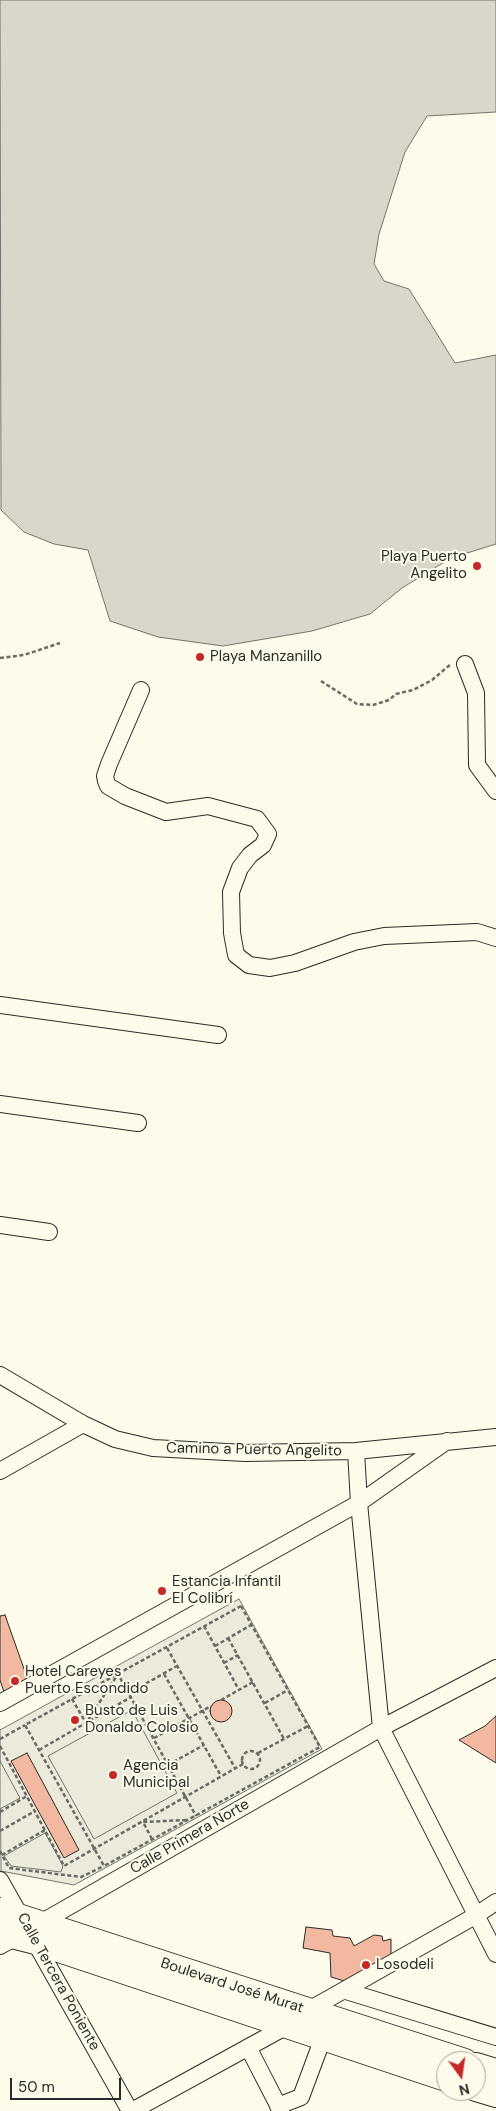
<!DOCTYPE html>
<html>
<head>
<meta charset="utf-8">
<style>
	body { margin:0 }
	#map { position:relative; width:496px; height:2111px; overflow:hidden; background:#fdfbea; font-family:"DM Sans",sans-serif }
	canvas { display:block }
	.north { position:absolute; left:436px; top:2051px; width:50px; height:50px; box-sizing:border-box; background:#fdfbea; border:1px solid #a9a89e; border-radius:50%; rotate:166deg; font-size:14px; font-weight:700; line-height:20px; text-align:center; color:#2b2b2b }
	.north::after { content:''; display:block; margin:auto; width:18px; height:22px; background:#c62828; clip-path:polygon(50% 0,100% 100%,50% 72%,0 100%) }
	.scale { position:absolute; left:10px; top:2078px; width:111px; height:22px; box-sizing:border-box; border:2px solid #2b2b2b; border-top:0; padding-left:6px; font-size:15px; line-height:18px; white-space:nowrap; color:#2b2b2b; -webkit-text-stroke:4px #fdfbea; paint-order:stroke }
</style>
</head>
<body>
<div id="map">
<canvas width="496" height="2111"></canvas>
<div class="north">N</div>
<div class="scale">50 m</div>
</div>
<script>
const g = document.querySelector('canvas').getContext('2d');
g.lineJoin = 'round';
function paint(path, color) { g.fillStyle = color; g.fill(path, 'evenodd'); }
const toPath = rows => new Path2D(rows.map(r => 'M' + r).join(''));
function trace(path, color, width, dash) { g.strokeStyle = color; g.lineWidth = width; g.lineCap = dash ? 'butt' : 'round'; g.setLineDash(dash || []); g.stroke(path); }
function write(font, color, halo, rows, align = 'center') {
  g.font = font + ' "DM Sans",sans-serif'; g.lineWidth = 4; g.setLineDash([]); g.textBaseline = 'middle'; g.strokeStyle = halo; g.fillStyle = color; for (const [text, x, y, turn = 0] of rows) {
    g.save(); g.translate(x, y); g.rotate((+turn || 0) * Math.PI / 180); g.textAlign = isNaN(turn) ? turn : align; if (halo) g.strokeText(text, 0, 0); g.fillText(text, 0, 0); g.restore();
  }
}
const green = toPath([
	[239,1599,322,1749,74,1885,1,1871,0,1730,239,1599]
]);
paint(green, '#ecebdb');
trace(green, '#74746e', 1);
const parking = toPath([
	[132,1710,177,1793,94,1839,48,1756,132,1710],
	[0,1761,20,1798,0,1809,0,1761],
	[45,1833,63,1866,61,1872,11,1866,4,1856,45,1833]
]);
paint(parking, '#eceadb');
trace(parking, '#74746e', 1);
const water = toPath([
	[0,0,496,0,496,112,427,116,405,152,379,234,374,264,384,281,409,289,455,363,496,355,496,544,451,558,402,588,370,614,312,631,223,646,158,637,110,621,88,550,54,544,24,532,1,510,0,0]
]);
paint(water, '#d8d7c9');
trace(water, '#74746e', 1);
const building = toPath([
	[5,1615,29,1683,4,1692,0,1680,0,1616,5,1615],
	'210 1711a11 11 0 1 1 22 0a11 11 0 1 1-22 0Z',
	[496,1716,496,1763,459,1740,485,1726,496,1716],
	[27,1753,79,1850,64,1858,11,1761,27,1753],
	[306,1927,332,1930,333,1936,350,1938,354,1946,374,1935,382,1936,383,1941,391,1939,391,1960,351,1983,331,1977,330,1953,303,1948,306,1927]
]);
paint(building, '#f2b8a0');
trace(building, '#2b2b2b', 1);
const minor = toPath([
	[465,664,476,693,477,765,496,791],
	[141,690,109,764,105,776,106,781,108,786,125,796,166,812,208,806,257,819,268,834,263,845,250,855,240,868,231,892,232,933,236,955,249,965,270,968,295,963,354,942,384,936,477,932,496,938],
	[0,1005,218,1035],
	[0,1104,138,1123],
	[0,1225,49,1232],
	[0,1375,83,1424,115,1439,153,1448,245,1453,356,1451,496,1437],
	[356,1451,359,1503,381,1728,496,1954],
	[0,1471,83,1424],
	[0,1703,359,1503,447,1441],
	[0,1880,130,2111],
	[0,1946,381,1728,496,1668],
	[346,1991,496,2037],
	[307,2011,475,1916,496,1902],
	[248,2047,281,2111],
	[278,2106,301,2097,323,2038],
	[132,2111,287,2026]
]);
const highway = toPath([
	[0,1910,465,2061],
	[0,1933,35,1942,446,2079],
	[476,2065,496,2071],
	[476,2089,496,2095]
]);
trace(minor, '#2b2b2b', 18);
trace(highway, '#2b2b2b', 26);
trace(toPath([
	[0,658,24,655,60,643],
	[321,681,357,704,373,705,389,700,396,694,413,690,432,680,451,664],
	[241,1606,320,1747,104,1866,25,1725,241,1606],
	[204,1626,239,1690],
	[228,1638,284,1739],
	[215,1646,251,1625],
	[167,1648,235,1768],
	[224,1663,238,1655],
	[164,1674,221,1776],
	[129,1693,177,1666],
	[72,1699,86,1723,118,1674,196,1816],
	[221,1700,253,1682],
	[265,1703,288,1690],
	[154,1738,211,1706],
	[0,1739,25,1725],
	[0,1746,64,1866,243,1764],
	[39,1750,131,1697],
	'242 1760a9 9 0 1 1 18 0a9 9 0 1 1-18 0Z',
	[258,1753,308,1726],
	[168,1765,204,1745],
	[0,1812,27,1796],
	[0,1831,35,1811],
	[152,1839,143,1822,186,1820],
	[0,1851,9,1868,81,1877,104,1866],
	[2,1855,45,1830]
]), '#6a6964', 2.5, [4, 2.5]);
trace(minor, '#fdfbea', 16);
trace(highway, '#fdfbea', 24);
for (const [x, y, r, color] of [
	[477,566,5,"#c62828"],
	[200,657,5,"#c62828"],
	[162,1591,5,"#c62828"],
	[15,1681,5,"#c62828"],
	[75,1720,5,"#c62828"],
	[113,1775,5,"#c62828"],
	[366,1965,5,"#c62828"]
]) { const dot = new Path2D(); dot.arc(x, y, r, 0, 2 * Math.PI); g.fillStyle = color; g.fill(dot); trace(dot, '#fdfbea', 2); }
write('15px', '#2b2b2b', '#fdfbea', [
	["Playa Puerto",467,557,"right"],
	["Angelito",467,574,"right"],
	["Playa Manzanillo",210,657],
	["Estancia Infantil",172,1582],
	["El Colibrí",172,1599],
	["Hotel Careyes",25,1672],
	["Puerto Escondido",25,1689],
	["Busto de Luis",85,1711],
	["Donaldo Colosio",85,1728],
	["Agencia",123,1766],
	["Municipal",123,1783],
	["Losodeli",376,1965]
], 'left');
write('15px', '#2b2b2b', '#fdfbea', [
	["Camino a Puerto Angelito",254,1450,1],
	["Calle Primera Norte",190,1837,-30],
	["Calle Tercera Poniente",58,1982,61],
	["Boulevard José Murat",232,1986,18]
]);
</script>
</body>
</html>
